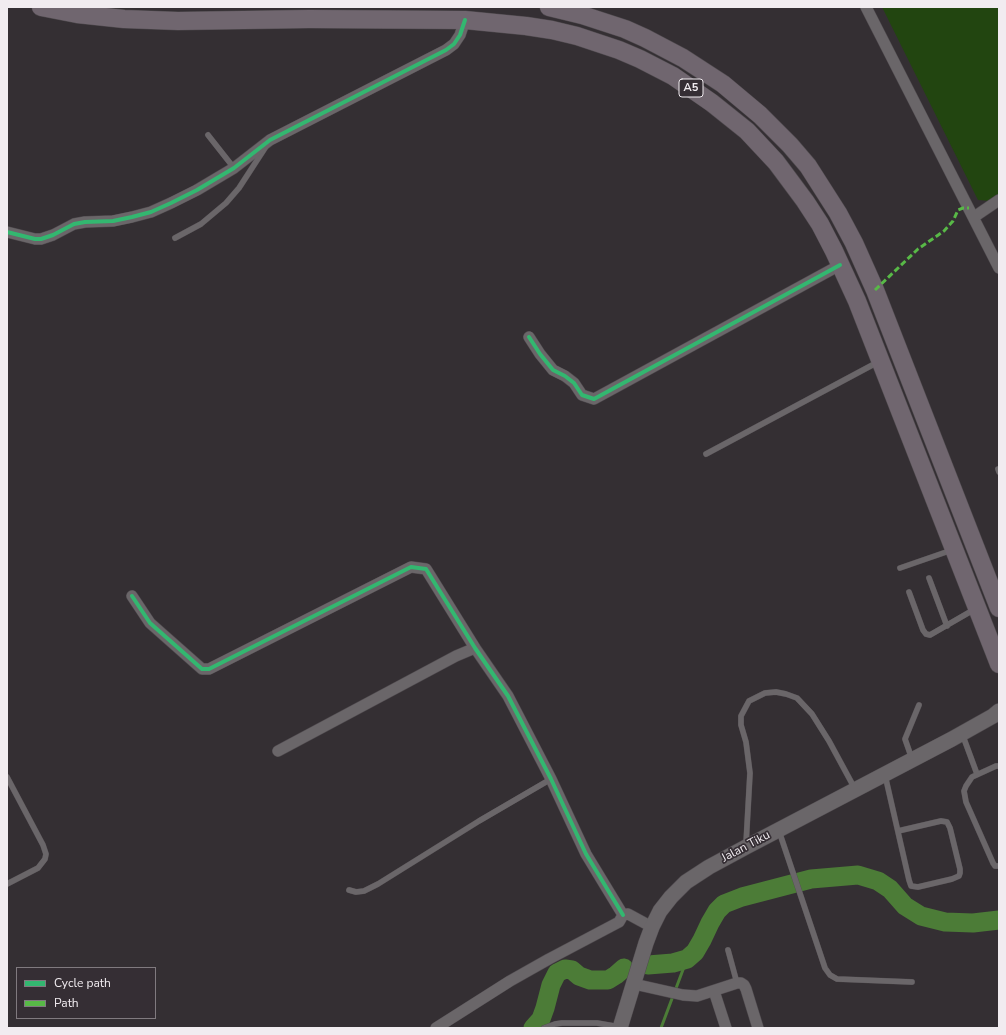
<!DOCTYPE html>
<html>
<head>
<meta charset="utf-8">
<style>
	body { margin:0 }
	#map { position:relative; width:1006px; height:1035px; overflow:hidden; background:#342f33; font-family:"Nunito Sans",sans-serif }
	canvas { display:block }
	.frame { position:absolute; inset:0; border:8px solid #f1ecf0; pointer-events:none }
	.legend { position:absolute; left:16px; top:967px; width:140px; height:52px; box-sizing:border-box; background:#352e34; border:1px solid #807a7f; margin:0; padding:5px 7px; list-style:none; font-size:12px; color:#f1ecf0 }
	.legend li { display:flex; align-items:center; gap:8px; height:20px }
	.legend b { width:20px; border:1px solid #807a7f }
</style>
</head>
<body>
<div id="map">
<canvas width="1006" height="1035"></canvas>
<div class="frame"></div>
<ul class="legend">
<li><b style="height:5px;background:#33b770"></b>Cycle path</li>
<li><b style="height:5px;background:#58b947"></b>Path</li>
</ul>
</div>
<script>
const g = document.querySelector('canvas').getContext('2d');
g.lineJoin = 'round';
function paint(path, color) { g.fillStyle = color; g.fill(path, 'evenodd'); }
const toPath = rows => new Path2D(rows.map(r => 'M' + r).join(''));
function trace(path, color, width, dash) { g.strokeStyle = color; g.lineWidth = width; g.lineCap = dash ? 'butt' : 'round'; g.setLineDash(dash || []); g.stroke(path); }
function write(font, color, halo, rows, align = 'center') {
  g.font = font + ' "Nunito Sans",sans-serif'; g.lineWidth = 3.5; g.setLineDash([]); g.textBaseline = 'middle'; g.strokeStyle = halo; g.fillStyle = color; for (const [text, x, y, turn = 0] of rows) {
    g.save(); g.translate(x, y); g.rotate((+turn || 0) * Math.PI / 180); g.textAlign = isNaN(turn) ? turn : align; if (halo) g.strokeText(text, 0, 0); g.fillText(text, 0, 0); g.restore();
  }
}
paint(toPath([
	[882,7,999,7,999,195,991,201,978,200]
]), '#224510');
trace(toPath([
	[675,991,687,959],
	[661,1028,673,996]
]), '#4c7c37', 3);
trace(toPath([
	[648,965,673,963,687,959,695,952,702,940,710,923,717,911,724,904,742,897,811,879,858,875,878,881,890,889,905,906,921,916,945,922,973,923,999,920],
	[533,1028,541,1019,545,1008,551,985,557,973,565,969,572,970,579,976,590,980,608,980,616,975,624,968]
]), '#4c7c37', 19);
const service = toPath([
	[208,135,234,168],
	[175,238,201,224,226,203,239,188,265,148],
	[706,454,878,362],
	[998,469,999,472],
	[900,568,952,550],
	[929,578,947,626],
	[909,592,923,630,926,634,930,635,975,609],
	[963,736,977,774],
	[912,759,905,739,919,705],
	[999,766,996,766,972,777,966,786,964,791,966,802,993,863,995,866,999,866],
	[885,775,909,880,911,886,918,887,952,879,959,876,960,873,960,869,950,828,947,822,941,821,898,831],
	[7,777,43,845,46,854,45,859,38,868,7,884],
	[779,831,825,968,830,975,837,979,912,982],
	[746,844,750,773,746,742,741,725,741,716,749,701,765,693,776,692,786,694,797,698,812,714,829,741,855,789],
	[349,890,356,892,364,891,378,884,479,821,551,779],
	[728,950,737,983],
	[544,1028,555,1024,562,1023,597,1023,620,1027]
]);
const minor = toPath([
	[866,7,999,268],
	[974,217,999,200],
	[7,232,35,239,41,239,53,235,74,224,85,222,113,221,132,217,151,212,171,203,197,190,234,168,270,140,446,50,454,44,460,35,465,20],
	[529,337,540,354,553,370,565,376,574,383,582,395,594,399,840,265],
	[132,596,150,623,202,669,209,669,411,567,426,569,475,648,508,696,551,779,586,854,623,915],
	[278,751,456,656,475,648],
	[634,984,683,995,697,996,737,983,741,983,744,985,746,989,758,1028],
	[714,991,726,1028],
	[436,1028,510,981,549,959,619,922,623,915,628,914,652,927]
]);
const secondary = toPath([
	[620,1028,646,943,652,927,660,911,671,897,686,882,709,867,746,847,952,739,993,716,999,711]
]);
const trunk = toPath([
	[41,7,77,14,124,19,178,21,309,19,465,20,526,26,552,30,577,36,619,50,640,59,673,76,712,103,747,131,776,162,805,201,820,224,834,251,857,301,999,664],
	[549,7,582,15,625,29,645,38,683,58,723,84,760,115,790,145,808,166,838,213,854,243,875,290,999,608]
]);
trace(service, '#4f4a4e', 6);
trace(minor, '#4f4a4e', 12);
trace(secondary, '#4f4a4e', 16);
trace(trunk, '#4f4a4e', 19);
trace(service, '#6a6669', 5.5);
trace(minor, '#6a6669', 11);
trace(secondary, '#6a6669', 15);
trace(trunk, '#70666f', 18);
trace(toPath([
	[875,290,918,249,944,231,953,221,958,210,963,208,969,208]
]), '#58b947', 3, [6, 3]);
trace(toPath([
	[7,232,35,239,41,239,53,235,74,224,85,222,113,221,132,217,151,212,171,203,197,190,234,168,270,140,446,50,454,44,460,35,465,20],
	[529,337,540,354,553,370,565,376,574,383,582,395,594,399,840,265],
	[132,596,150,623,202,669,209,669,411,567,426,569,475,648,508,696,551,779,586,854,623,915]
]), '#33b770', 4);
for (const [x, y, w] of [
	[691,88,24]
]) { const box = new Path2D(); box.roundRect(x - w / 2, y - 9, w, 18, 3); g.fillStyle = '#352e34'; g.fill(box); trace(box, '#f1ecf0', 1); }
write('bold 11px', '#f1ecf0', null, [
	["A5",691,88]
]);
write('12px', '#f1ecf0', '#352e34', [
	["Jalan Tiku",746,847,-28]
]);
</script>
</body>
</html>
